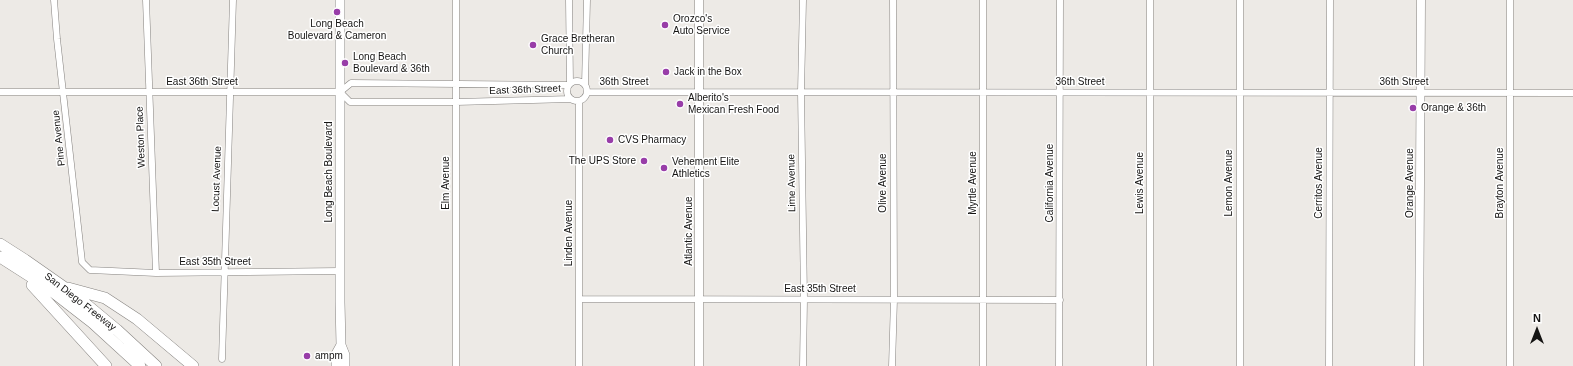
<!DOCTYPE html>
<html>
<head>
<meta charset="utf-8">
<style>
	body { margin:0 }
	#map { position:relative; width:1573px; height:366px; overflow:hidden; background:#edeae6; font-family:Arial,sans-serif }
	canvas { display:block }
	.north { position:absolute; left:1517px; top:310px; width:40px; height:40px; -webkit-text-stroke:3px #fff; paint-order:stroke; rotate:0deg; font-size:11px; font-weight:700; line-height:16px; text-align:center; color:#151413 }
	.north::after { content:''; display:block; margin:auto; width:14px; height:18px; background:#151413; clip-path:polygon(50% 0,100% 100%,50% 72%,0 100%) }
</style>
</head>
<body>
<div id="map">
<canvas width="1573" height="366"></canvas>
<div class="north">N</div>
</div>
<script>
const g = document.querySelector('canvas').getContext('2d');
g.lineJoin = 'round';
const toPath = rows => new Path2D(rows.map(r => 'M' + r).join(''));
function trace(path, color, width, dash) { g.strokeStyle = color; g.lineWidth = width; g.lineCap = dash ? 'butt' : 'round'; g.setLineDash(dash || []); g.stroke(path); }
function write(font, color, halo, rows, align = 'center') {
  g.font = font + ' Arial,sans-serif'; g.lineWidth = 3; g.setLineDash([]); g.textBaseline = 'middle'; g.strokeStyle = halo; g.fillStyle = color; for (const [text, x, y, turn = 0] of rows) {
    g.save(); g.translate(x, y); g.rotate((+turn || 0) * Math.PI / 180); g.textAlign = isNaN(turn) ? turn : align; if (halo) g.strokeText(text, 0, 0); g.fillText(text, 0, 0); g.restore();
  }
}
const street = toPath([
	[54,0,57,39,82,262,90,270,156,273,340,271],
	[146,0,156,273],
	[456,0,456,366],
	[569,0,570,83],
	[803,0,801,92,804,299,803,366],
	[1510,0,1510,366],
	'567 91a10 10 0 1 1 20 0a10 10 0 1 1-20 0Z',
	[585,85,587,0],
	[0,92,340,92,351,83,568,85],
	[340,92,350,102,456,102,571,99],
	[587,92,1573,93],
	[579,101,579,366],
	[579,299,1060,300],
	[222,359,233,0],
	[892,366,894,299,893,0],
	[983,366,983,0],
	[1059,366,1060,0],
	[1150,366,1150,0],
	[1240,366,1240,0],
	[1329,366,1330,0]
]);
const secondary = toPath([
	[699,366,699,0],
	[1419,366,1421,0]
]);
const primary = toPath([
	[340,0,340,302,341,345,345,355,345,366],
	[336,366,336,354,341,345]
]);
const highway = toPath([
	[0,244,25,260,75,295,117,330,156,366],
	[0,257,44,285,93,323,140,366],
	[32,285,106,366],
	[68,288,105,298,137,319,193,366]
]);
trace(street, '#85827f', 7);
trace(secondary, '#85827f', 9);
trace(primary, '#85827f', 10);
trace(highway, '#85827f', 12);
trace(street, '#fff', 6);
trace(secondary, '#fff', 8);
trace(primary, '#fff', 9);
trace(highway, '#fff', 11);
for (const [x, y, r, color] of [
	[337,12,4,"#983da8"],
	[665,25,4,"#983da8"],
	[533,45,4,"#983da8"],
	[345,63,4,"#983da8"],
	[666,72,4,"#983da8"],
	[680,104,4,"#983da8"],
	[1413,108,4,"#983da8"],
	[610,140,4,"#983da8"],
	[644,161,4,"#983da8"],
	[664,168,4,"#983da8"],
	[307,356,4,"#983da8"]
]) { const dot = new Path2D(); dot.arc(x, y, r, 0, 2 * Math.PI); g.fillStyle = color; g.fill(dot); trace(dot, '#fff', 1.5); }
write('10px', '#151413', '#fff', [
	["Orozco's",673,19],
	["Auto Service",673,31],
	["Long Beach",337,24,"center"],
	["Boulevard & Cameron",337,36,"center"],
	["Grace Bretheran",541,39],
	["Church",541,51],
	["Long Beach",353,57],
	["Boulevard & 36th",353,69],
	["Jack in the Box",674,72],
	["Alberito's",688,98],
	["Mexican Fresh Food",688,110],
	["Orange & 36th",1421,108],
	["CVS Pharmacy",618,140],
	["The UPS Store",636,161,"right"],
	["Vehement Elite",672,162],
	["Athletics",672,174],
	["ampm",315,356]
], 'left');
write('10px', '#151413', '#fff', [
	["East 36th Street",202,82],
	["36th Street",624,82],
	["36th Street",1080,82],
	["36th Street",1404,82],
	["East 36th Street",525,90,-2],
	["Weston Place",141,137,-92],
	["Pine Avenue",59,138,-96],
	["Long Beach Boulevard",329,172,-90],
	["Locust Avenue",217,179,-88],
	["Elm Avenue",446,183,-90],
	["Lime Avenue",792,183,-91],
	["Olive Avenue",883,183,-90],
	["Myrtle Avenue",973,183,-90],
	["California Avenue",1050,183,-90],
	["Lewis Avenue",1140,183,-90],
	["Lemon Avenue",1229,183,-90],
	["Cerritos Avenue",1319,183,-90],
	["Orange Avenue",1410,183,-90],
	["Brayton Avenue",1500,183,-90],
	["Atlantic Avenue",689,231,-90],
	["Linden Avenue",569,233,-90],
	["East 35th Street",215,262],
	["East 35th Street",820,289],
	["San Diego Freeway",80,302,38]
]);
</script>
</body>
</html>
